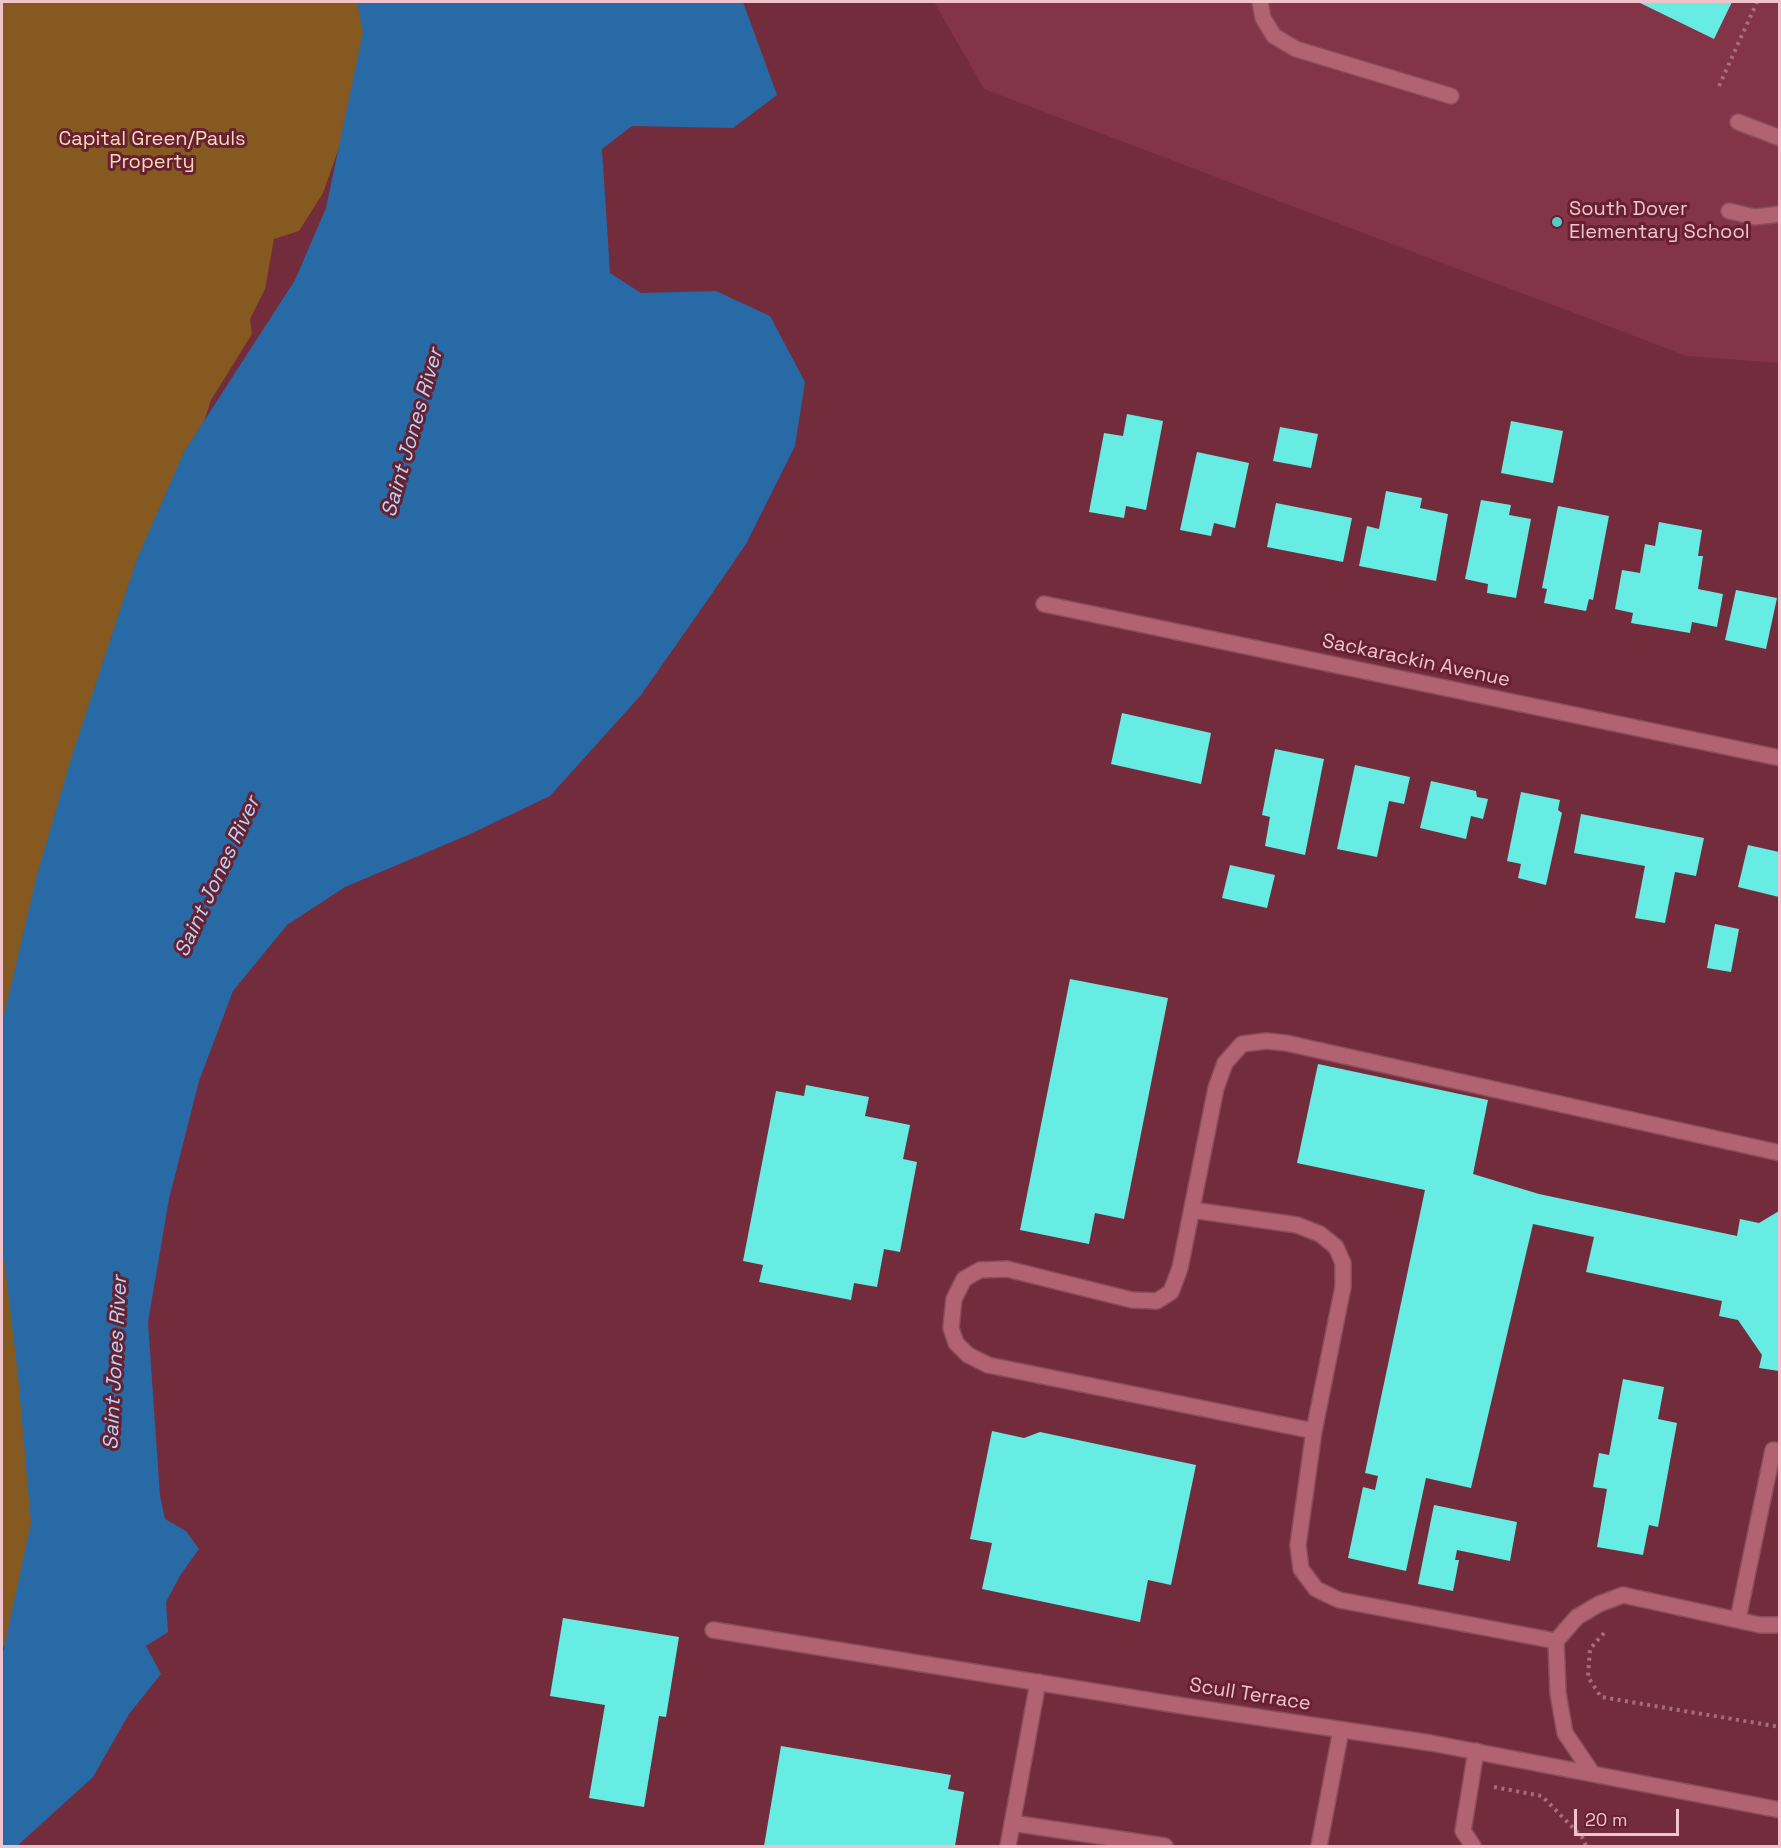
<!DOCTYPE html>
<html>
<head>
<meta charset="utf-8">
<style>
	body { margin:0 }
	#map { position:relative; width:1781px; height:1848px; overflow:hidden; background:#732c3c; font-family:"Space Grotesk",sans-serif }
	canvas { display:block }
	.frame { position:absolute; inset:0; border:3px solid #f0c4ca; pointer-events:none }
	.scale { position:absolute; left:1574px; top:1809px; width:105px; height:27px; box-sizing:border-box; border:3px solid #f0c4ca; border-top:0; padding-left:8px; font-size:18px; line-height:21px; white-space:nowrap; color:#f0c4ca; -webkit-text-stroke:4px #672131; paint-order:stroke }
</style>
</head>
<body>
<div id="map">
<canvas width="1781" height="1848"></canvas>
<div class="frame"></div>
<div class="scale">20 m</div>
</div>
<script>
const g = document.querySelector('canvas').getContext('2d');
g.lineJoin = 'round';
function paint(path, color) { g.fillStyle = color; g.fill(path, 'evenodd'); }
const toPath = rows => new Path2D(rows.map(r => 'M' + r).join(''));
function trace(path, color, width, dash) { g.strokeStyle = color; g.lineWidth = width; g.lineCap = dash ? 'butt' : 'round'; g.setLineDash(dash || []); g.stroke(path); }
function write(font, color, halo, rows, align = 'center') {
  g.font = font + ' "Space Grotesk",sans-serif'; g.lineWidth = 6; g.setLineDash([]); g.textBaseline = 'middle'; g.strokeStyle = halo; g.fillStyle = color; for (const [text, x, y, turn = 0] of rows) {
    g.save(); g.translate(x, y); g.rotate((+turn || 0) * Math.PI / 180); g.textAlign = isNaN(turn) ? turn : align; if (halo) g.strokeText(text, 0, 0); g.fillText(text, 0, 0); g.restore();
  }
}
paint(toPath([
	[934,2,1779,2,1779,363,1687,356,984,89]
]), '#833446');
paint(toPath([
	[2,2,378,2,375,46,323,193,299,231,274,239,265,289,250,319,252,334,211,400,165,542,110,639,118,693,42,1603,2,1649]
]), '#855920');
paint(toPath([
	[357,2,743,2,777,95,733,128,632,126,602,149,610,273,641,293,716,291,770,316,805,382,795,446,746,544,711,595,641,695,550,796,468,835,345,887,287,925,233,991,199,1081,169,1199,148,1322,160,1496,165,1519,186,1531,199,1549,181,1574,166,1602,168,1632,146,1646,161,1674,129,1714,93,1777,17,1846,2,1846,2,1657,31,1523,18,1375,2,1241,2,1024,37,875,72,756,137,559,184,452,295,280,326,208,363,32]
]), '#276aa6');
paint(toPath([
	[1638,2,1732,2,1714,39],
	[1127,414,1163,421,1146,510,1126,506,1124,518,1089,512,1104,433,1123,436],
	[1511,421,1563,431,1553,483,1501,473],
	[1280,427,1318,434,1311,468,1273,461],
	[1197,452,1249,463,1235,528,1214,523,1211,536,1180,530],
	[1386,491,1422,498,1420,508,1448,514,1436,581,1359,566,1367,526,1379,529],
	[1481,500,1511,505,1509,515,1531,519,1516,598,1487,593,1488,584,1465,579],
	[1276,503,1352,518,1343,562,1267,547],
	[1558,506,1609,516,1593,600,1589,599,1586,611,1544,603,1547,589,1542,588],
	[1659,522,1702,530,1698,556,1703,556,1698,589,1723,594,1717,627,1692,622,1690,633,1631,623,1633,613,1615,609,1622,570,1640,573,1645,544,1655,546],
	[1736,590,1777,598,1766,649,1725,640],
	[1122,713,1211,733,1201,784,1111,764],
	[1275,749,1324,759,1305,855,1265,846,1270,817,1262,815],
	[1355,765,1410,777,1404,804,1389,801,1377,857,1337,849],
	[1431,781,1476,791,1477,797,1488,799,1483,819,1471,816,1466,839,1420,828],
	[1521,792,1560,800,1558,810,1562,813,1546,885,1518,878,1521,864,1507,861],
	[1581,814,1704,838,1696,876,1675,872,1665,923,1635,918,1645,866,1574,853],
	[1748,845,1779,852,1779,897,1738,887],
	[1230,865,1275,875,1267,908,1222,898],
	[1715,924,1739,929,1731,972,1707,968],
	[1070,979,1168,998,1124,1219,1095,1213,1089,1244,1020,1230],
	[1318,1064,1488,1100,1473,1174,1539,1194,1737,1236,1740,1219,1759,1223,1779,1211,1779,1371,1759,1368,1762,1355,1738,1320,1719,1316,1722,1301,1586,1272,1594,1237,1533,1224,1471,1488,1426,1478,1406,1571,1348,1558,1363,1487,1375,1490,1378,1476,1365,1473,1425,1190,1297,1163],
	[806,1085,869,1097,865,1116,910,1125,903,1159,917,1162,900,1252,884,1249,877,1287,854,1283,851,1300,759,1282,763,1265,743,1261,776,1091,804,1096],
	[1623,1379,1664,1387,1658,1419,1677,1423,1658,1527,1649,1525,1643,1555,1597,1547,1607,1489,1593,1487,1599,1453,1609,1455],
	[992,1431,1024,1438,1040,1432,1196,1465,1171,1585,1148,1580,1140,1622,982,1589,992,1543,970,1539],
	[1434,1505,1517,1522,1510,1561,1457,1550,1455,1560,1459,1560,1453,1591,1418,1584],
	[563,1618,679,1637,666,1717,659,1716,644,1807,589,1798,605,1705,550,1696],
	[781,1746,951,1775,948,1789,964,1792,955,1846,764,1846]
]), '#67ece3');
const lane = toPath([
	[1260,2,1263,18,1274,36,1296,49,1451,96],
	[1738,122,1780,138],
	[1729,211,1755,217,1780,214],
	[1780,1153,1286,1043,1266,1041,1242,1044,1225,1063,1216,1088,1180,1268,1171,1292,1157,1301,1132,1300,1007,1269,980,1270,964,1279,954,1299,951,1328,956,1343,968,1355,988,1365,1314,1431,1298,1545,1301,1569,1316,1589,1339,1600,1556,1641,1577,1617,1599,1604,1623,1595,1760,1625,1780,1625],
	[1192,1210,1297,1225,1320,1234,1336,1247,1343,1263,1343,1287,1314,1431],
	[1738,1619,1773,1450,1780,1451],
	[1556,1641,1558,1693,1565,1733,1592,1773],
	[1012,1823,1165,1846],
	[1008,1846,1038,1682],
	[1319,1846,1341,1730],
	[1473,1846,1463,1831,1476,1751]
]);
const street = toPath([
	[1044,604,1780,758],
	[713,1630,1190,1707,1431,1743,1780,1810]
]);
trace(lane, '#8a4d5b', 18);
trace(street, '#8a4d5b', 18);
trace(toPath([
	[1719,86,1757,2],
	[1604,1633,1590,1649,1588,1677,1601,1697,1780,1727],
	[1494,1787,1542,1796,1582,1837,1586,1846]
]), '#a96d79', 4, [3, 4.5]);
trace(lane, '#b16371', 15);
trace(street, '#b16371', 15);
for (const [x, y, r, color] of [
	[1557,222,6,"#55cdc6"]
]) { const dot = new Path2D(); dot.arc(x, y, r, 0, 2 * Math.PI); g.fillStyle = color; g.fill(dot); trace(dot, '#672131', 2); }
write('20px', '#fadab7', '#672131', [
	["Capital Green/Pauls",152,140],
	["Property",152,163]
]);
write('20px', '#f0c4ca', '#672131', [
	["South Dover",1569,210],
	["Elementary School",1569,233]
], 'left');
write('20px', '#f0c4ca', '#672131', [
	["Sackarackin Avenue",1416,661,12],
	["Scull Terrace",1250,1695,9]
]);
write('italic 21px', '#b5d5f7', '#672131', [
	["Saint Jones River",413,433,-74],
	["Saint Jones River",218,877,-65],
	["Saint Jones River",116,1363,-87]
]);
</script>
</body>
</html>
